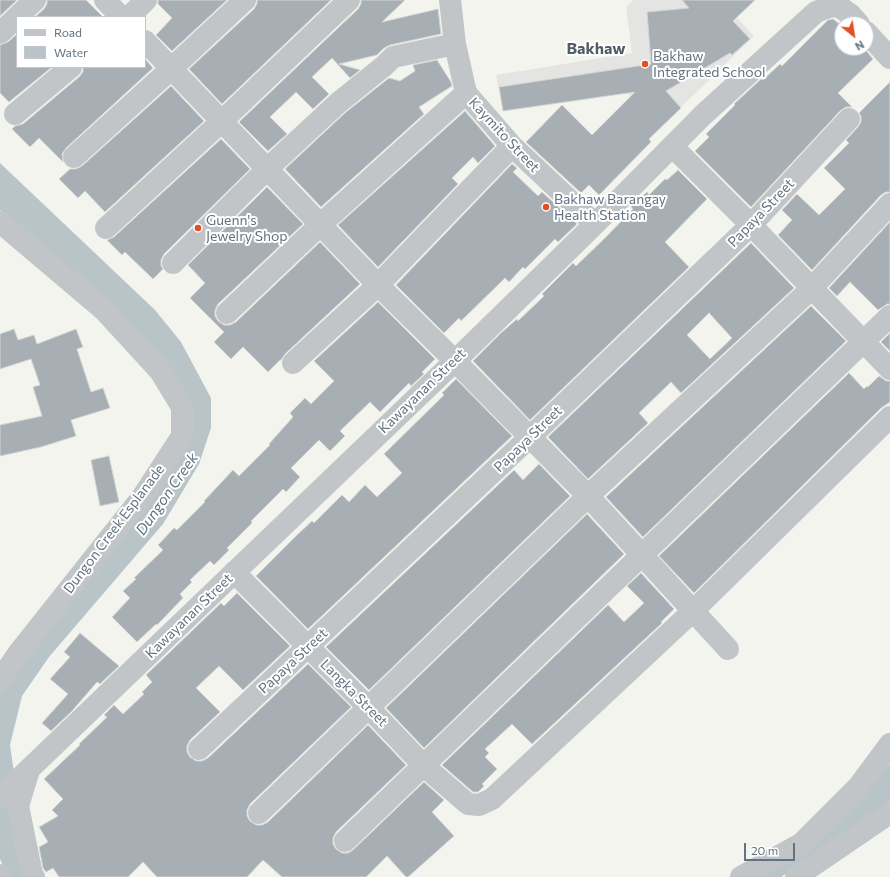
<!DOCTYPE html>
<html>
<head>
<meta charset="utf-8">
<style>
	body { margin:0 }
	#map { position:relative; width:890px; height:877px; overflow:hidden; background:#f4f4ef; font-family:Commissioner,sans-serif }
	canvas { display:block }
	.legend { position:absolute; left:16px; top:16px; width:130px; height:52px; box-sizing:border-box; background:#fff; border:1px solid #c1c7cd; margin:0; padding:5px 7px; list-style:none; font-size:12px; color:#637381 }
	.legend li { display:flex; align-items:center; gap:8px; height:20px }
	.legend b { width:20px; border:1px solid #c1c7cd }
	.north { position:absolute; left:834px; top:16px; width:40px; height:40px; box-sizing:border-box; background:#fff; border:1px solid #c1c7cd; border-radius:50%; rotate:150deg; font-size:11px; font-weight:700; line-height:16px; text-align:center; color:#637381 }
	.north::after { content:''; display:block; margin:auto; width:14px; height:18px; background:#e24f22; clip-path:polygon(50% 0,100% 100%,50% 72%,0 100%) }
	.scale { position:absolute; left:744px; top:843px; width:51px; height:18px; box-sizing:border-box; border:2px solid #637381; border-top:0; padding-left:5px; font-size:12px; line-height:14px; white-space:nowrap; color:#637381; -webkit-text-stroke:3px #fff; paint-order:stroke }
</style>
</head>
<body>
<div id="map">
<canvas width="890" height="877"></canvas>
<ul class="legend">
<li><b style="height:5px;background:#c1c5c8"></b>Road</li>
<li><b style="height:11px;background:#b9c4c9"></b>Water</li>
</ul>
<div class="north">N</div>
<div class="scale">20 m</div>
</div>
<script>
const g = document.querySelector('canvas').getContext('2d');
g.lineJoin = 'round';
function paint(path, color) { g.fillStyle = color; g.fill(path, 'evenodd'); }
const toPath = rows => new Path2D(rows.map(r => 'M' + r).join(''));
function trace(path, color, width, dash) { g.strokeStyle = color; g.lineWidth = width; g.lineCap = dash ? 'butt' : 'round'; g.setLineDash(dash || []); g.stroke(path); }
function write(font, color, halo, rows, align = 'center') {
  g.font = font + ' Commissioner,sans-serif'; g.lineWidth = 4; g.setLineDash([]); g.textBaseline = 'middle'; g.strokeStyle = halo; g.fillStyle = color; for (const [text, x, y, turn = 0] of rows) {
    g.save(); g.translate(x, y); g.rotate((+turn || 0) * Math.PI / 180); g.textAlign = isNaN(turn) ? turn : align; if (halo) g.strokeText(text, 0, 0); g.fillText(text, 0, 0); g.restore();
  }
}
paint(toPath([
	[633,0,720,0,754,36,659,129,628,93,503,111,496,75,632,53,626,7]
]), '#e4e5e3');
paint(toPath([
	[0,163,155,310,181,342,211,398,211,428,199,464,163,524,49,657,22,696,10,745,29,877,8,877,0,859,0,692,13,671,91,573,190,403,62,267,0,210],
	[890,763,890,801,866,821,781,877,756,877,811,844]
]), '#b9c4c9');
const building = toPath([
	[0,0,17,0,0,16,0,0],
	[47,0,86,0,103,17,35,17,44,9,47,4,47,0],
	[158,0,227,0,172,51,156,35,172,18,158,4,158,0],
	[257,0,331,0,222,104,189,69,254,9,257,4,257,0],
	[361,0,405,0,382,22,438,9,441,34,390,45,384,48,377,55,339,64,360,70,350,78,332,58,312,77,329,94,313,109,296,92,270,117,287,134,268,151,239,122,358,9,361,4,361,0],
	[682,0,755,0,733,21,750,39,732,55,730,53,666,91,681,108,649,139,651,142,599,195,589,185,581,193,526,142,562,105,592,135,635,92,503,111,499,87,651,64,647,12,689,8,682,0],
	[833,19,842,26,842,48,864,48,873,59,838,93,852,107,846,107,840,111,751,207,695,151,709,137,706,134,735,105,734,104,761,79,763,80,780,64,782,66,828,20,833,19],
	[17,34,17,67,52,67,9,102,0,93,0,45,8,42,17,34],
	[145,59,153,68,66,148,62,154,63,162,39,138,30,147,12,129,15,126,23,124,79,77,83,72,83,67,145,67,145,59],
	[437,60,451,82,452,86,419,107,424,114,321,207,285,169,346,112,389,78,400,81,415,71,413,65,437,60],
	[890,82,890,192,886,192,881,195,812,270,778,235,792,220,782,210,797,194,819,215,845,189,824,168,849,143,846,140,858,127,861,122,861,116,859,113,890,82],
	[171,86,204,121,105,212,85,191,78,198,59,179,70,169,76,169,82,166,171,86],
	[465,111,495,146,478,163,473,157,452,178,458,184,378,267,338,225,465,111],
	[221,139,250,169,164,254,161,260,161,266,163,269,153,279,125,252,122,255,107,240,114,237,221,139],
	[512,164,517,168,513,172,538,196,542,192,577,224,558,242,555,239,525,269,523,267,509,282,505,278,461,321,459,318,444,333,396,285,512,164],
	[678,170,707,199,665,242,689,267,530,420,473,361,501,333,517,319,518,321,544,296,542,294,573,263,576,266,606,237,633,209,631,207,647,192,649,195,665,179,667,180,678,170],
	[267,187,303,224,218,304,215,310,215,316,218,321,224,325,230,325,236,322,320,242,360,284,285,354,281,360,280,360,268,372,243,347,231,359,214,342,224,332,190,298,205,283,188,265,267,187],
	[890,222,890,304,887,304,878,310,850,282,837,296,829,288,890,222],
	[751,243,794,288,681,393,671,382,639,413,648,423,588,479,548,437,751,243],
	[709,313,732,338,710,359,687,335,709,313],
	[378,302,435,359,422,372,424,374,411,386,409,383,380,412,370,402,340,431,345,436,330,451,319,440,291,468,300,477,286,492,283,489,251,521,252,523,227,548,229,550,214,565,210,561,190,580,192,582,180,594,183,598,157,625,156,624,137,642,112,617,130,598,123,591,136,579,134,578,163,550,158,545,174,528,177,530,205,502,204,501,233,470,239,476,270,445,269,444,293,417,290,413,305,398,311,404,334,381,314,361,378,302],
	[811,306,846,341,643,537,606,497,811,306],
	[14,329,18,340,34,335,37,344,76,329,83,347,77,349,91,392,103,388,110,408,71,420,76,436,41,447,0,456,0,425,42,416,33,387,40,385,31,359,0,369,0,334,14,329],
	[890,333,890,351,881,342,890,333],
	[849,373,864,389,867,386,868,387,879,376,886,381,890,381,890,402,881,408,694,593,659,556,849,373],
	[456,379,512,436,308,629,256,576,296,536,312,521,314,523,342,495,349,502,365,485,377,497,402,473,384,454,444,395,442,393,456,379],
	[109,456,119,502,100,506,91,460,109,456],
	[539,464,570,496,369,690,326,647,514,470,523,480,539,464],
	[587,514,624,554,424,748,386,708,587,514],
	[641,573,674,609,661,622,662,623,532,744,512,724,485,749,489,753,485,757,497,769,482,784,484,786,478,792,473,792,442,765,608,605,624,622,644,603,627,586,641,573],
	[237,593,290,646,243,690,219,666,196,688,220,712,190,740,187,746,187,752,190,757,196,761,202,761,208,758,308,664,351,707,250,804,247,810,247,816,250,821,256,825,262,825,268,822,368,725,406,765,336,832,333,838,333,844,336,849,342,853,348,853,353,850,424,782,444,800,432,812,454,836,408,877,406,877,387,856,366,877,282,877,263,860,247,877,157,877,143,862,128,877,59,877,53,868,46,872,43,868,39,847,48,842,39,827,58,816,52,810,63,799,44,779,80,745,79,744,107,717,104,715,114,705,123,714,144,694,142,692,152,682,146,675,221,603,224,606,237,593],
	[80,633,119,666,100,684,97,682,72,711,51,731,42,723,68,694,50,679,70,657,64,652,80,633]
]);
paint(building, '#a7afb4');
trace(building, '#d5d5d2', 1);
trace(toPath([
	[105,0,121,17],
	[450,0,455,44,466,93,512,146,595,224],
	[129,17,146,0],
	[866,32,890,58],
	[0,33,35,0],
	[145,41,378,285,455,361,588,496,728,649],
	[15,114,71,67],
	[672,146,751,225,890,369],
	[74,157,172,68,245,0],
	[0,222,104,310,160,371,182,407,182,436,143,496,20,651,0,680],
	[106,228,222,121,349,0],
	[173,263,267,169,338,103,384,66,393,57,455,44],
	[227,313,321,224,466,93],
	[293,363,378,285,512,146],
	[234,572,368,707,424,766,468,804,479,805,492,799,693,611,890,417],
	[199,749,530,437,751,225,849,119],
	[29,770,18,806,32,875,34,877],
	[0,797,455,361,595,224,703,115,816,12,831,6,840,7,851,15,859,24],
	[259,813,588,496,811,289,890,204],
	[345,841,890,316],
	[0,875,1,877],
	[741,877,801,844,858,787,890,744],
	[796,877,890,813]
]), '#c1c5c8', 22);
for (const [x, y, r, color] of [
	[645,64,4,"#e24f22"],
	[546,207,4,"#e24f22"],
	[198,228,4,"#e24f22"]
]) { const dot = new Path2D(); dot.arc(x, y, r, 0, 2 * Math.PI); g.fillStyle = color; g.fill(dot); trace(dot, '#fff', 1.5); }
write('14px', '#637381', '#fff', [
	["Bakhaw",653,56],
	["Integrated School",653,72],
	["Bakhaw Barangay",554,199],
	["Health Station",554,215],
	["Guenn's",206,220],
	["Jewelry Shop",206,236]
], 'left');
write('14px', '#637381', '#fff', [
	["Kaymito Street",504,135,47],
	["Papaya Street",761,213,-46],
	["Kawayanan Street",422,391,-44],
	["Papaya Street",528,439,-44],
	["Dungon Creek Esplanade",114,529,-53],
	["Kawayanan Street",189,616,-44],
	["Papaya Street",293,661,-43],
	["Langka Street",354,693,45]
]);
write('italic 15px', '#5f767f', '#fff', [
	["Dungon Creek",167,494,-55]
]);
write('bold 16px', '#515c66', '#fff', [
	["Bakhaw",596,49]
]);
</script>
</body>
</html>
